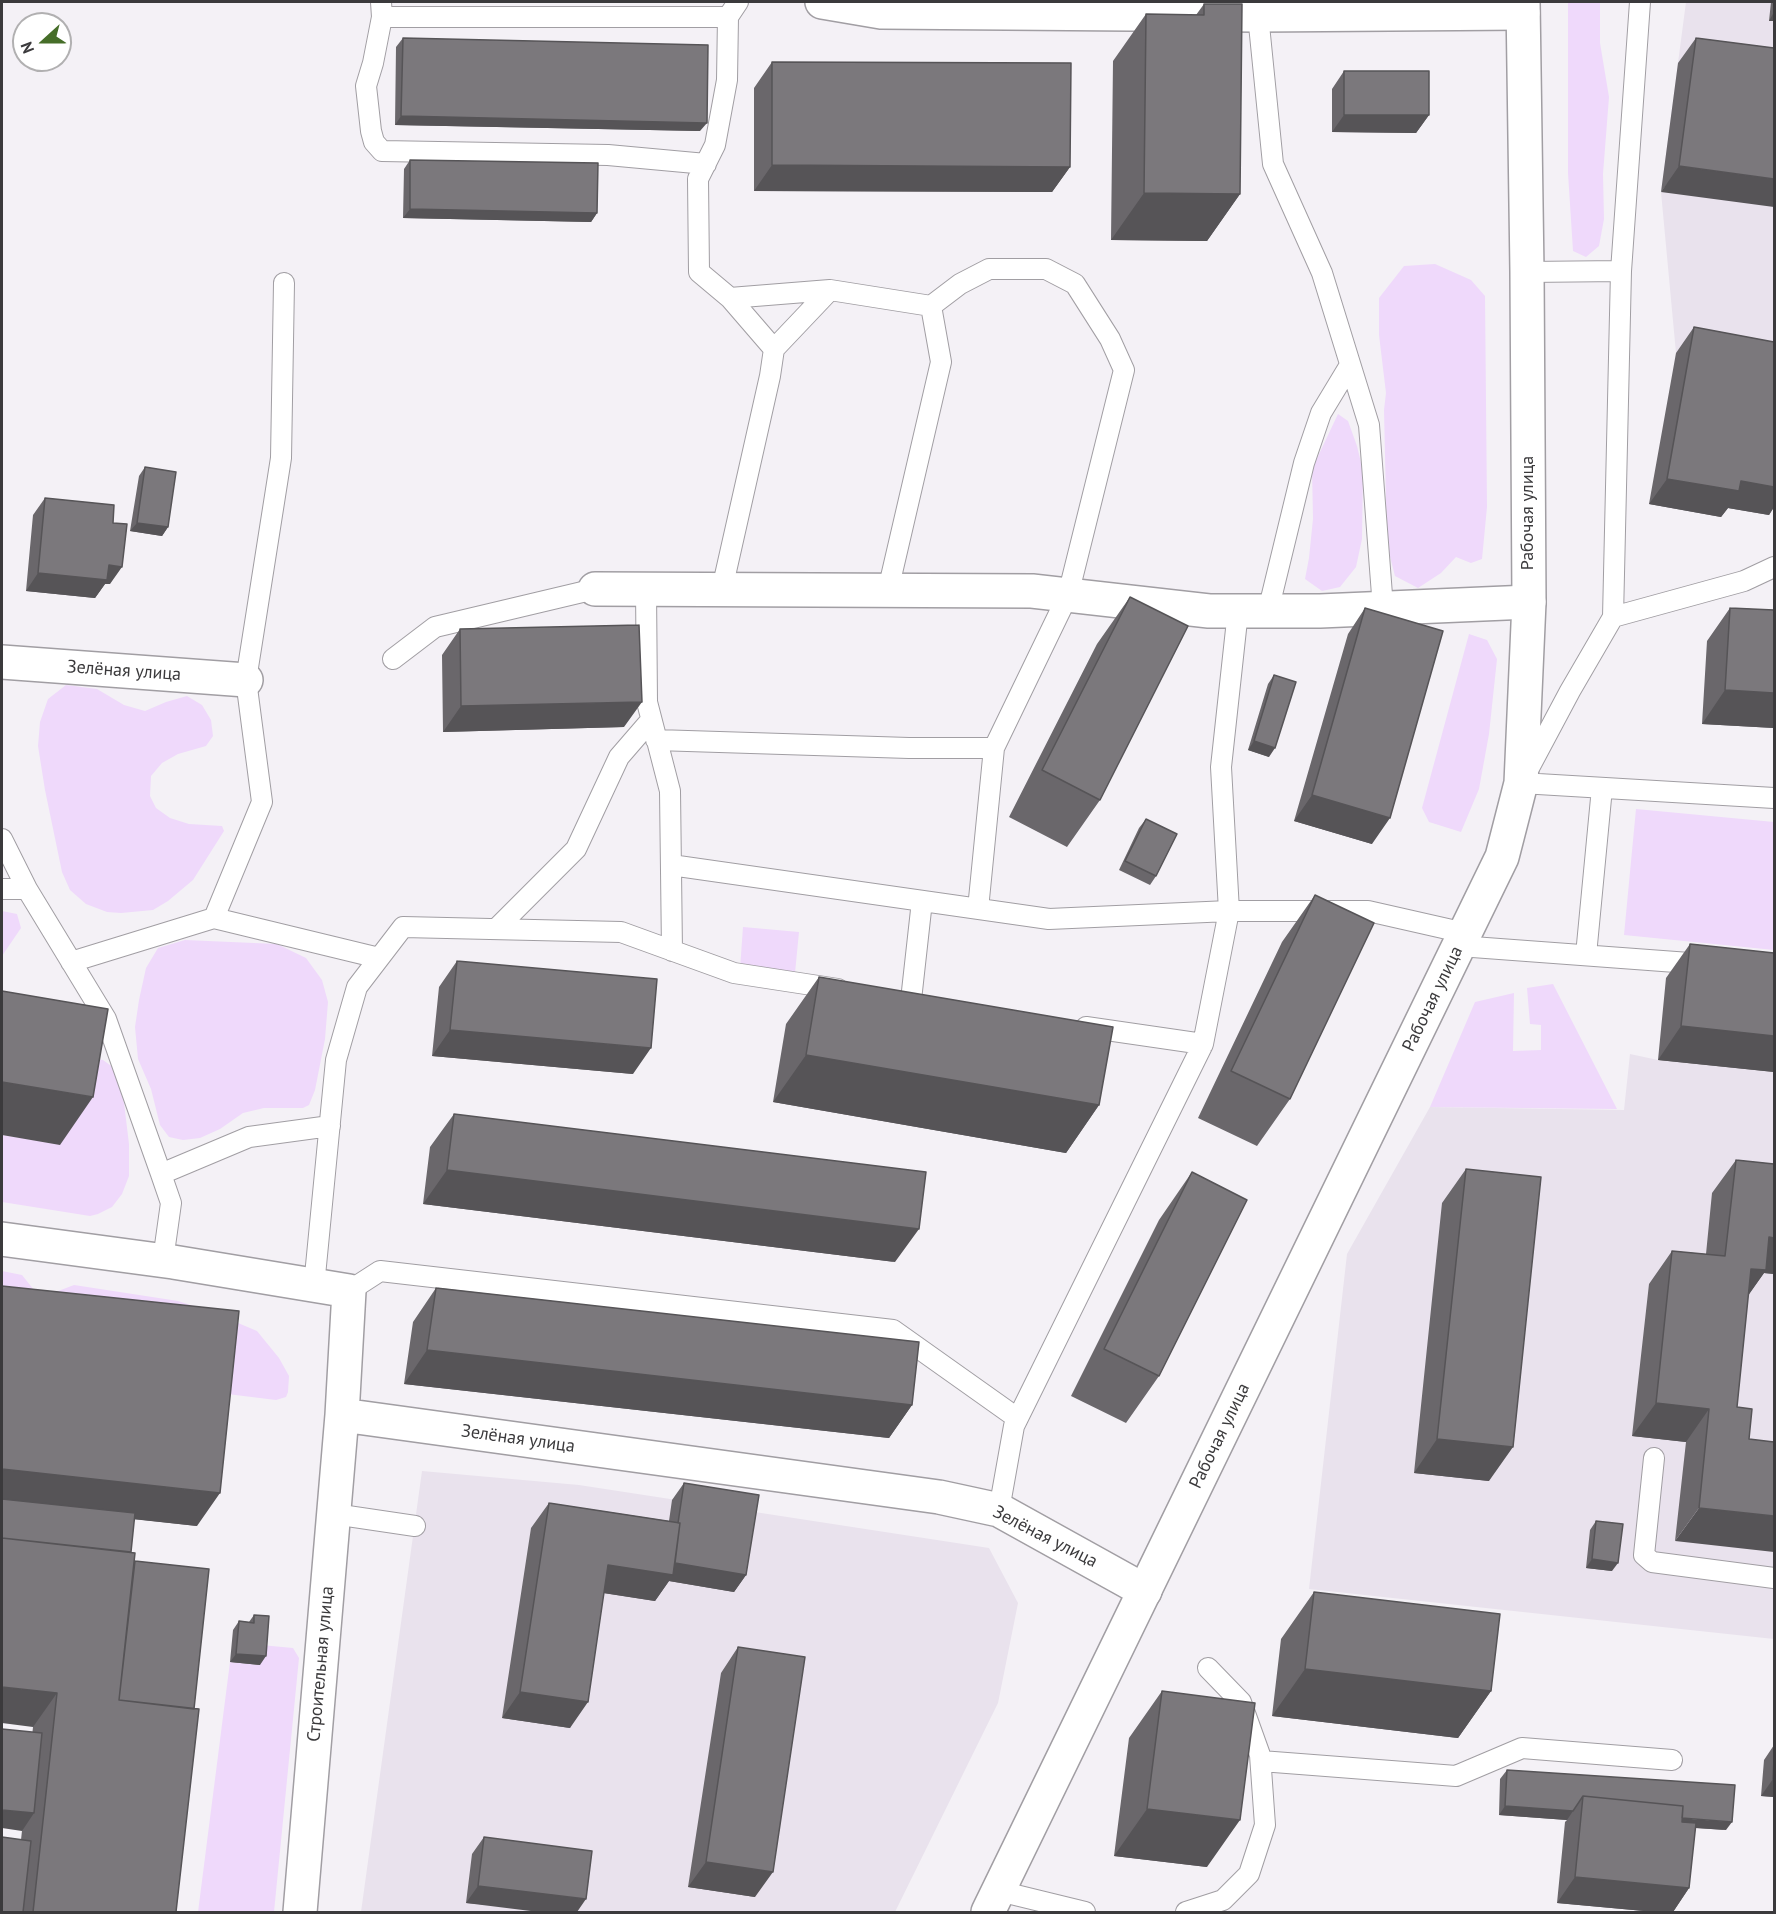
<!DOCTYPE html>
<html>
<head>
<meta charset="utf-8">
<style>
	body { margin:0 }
	#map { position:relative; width:1776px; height:1914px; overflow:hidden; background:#f4f1f6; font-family:"PT Sans",sans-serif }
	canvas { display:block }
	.frame { position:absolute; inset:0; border:3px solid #3b3a3c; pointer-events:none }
	.north { position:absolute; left:12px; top:12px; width:60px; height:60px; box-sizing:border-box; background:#fff; border:2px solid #b1b0b1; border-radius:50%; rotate:249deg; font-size:16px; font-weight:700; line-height:24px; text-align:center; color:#3b3a3c }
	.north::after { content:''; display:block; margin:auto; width:21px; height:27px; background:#466e29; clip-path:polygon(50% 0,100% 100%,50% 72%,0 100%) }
</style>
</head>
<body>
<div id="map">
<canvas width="1776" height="1914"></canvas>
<div class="frame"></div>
<div class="north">N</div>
</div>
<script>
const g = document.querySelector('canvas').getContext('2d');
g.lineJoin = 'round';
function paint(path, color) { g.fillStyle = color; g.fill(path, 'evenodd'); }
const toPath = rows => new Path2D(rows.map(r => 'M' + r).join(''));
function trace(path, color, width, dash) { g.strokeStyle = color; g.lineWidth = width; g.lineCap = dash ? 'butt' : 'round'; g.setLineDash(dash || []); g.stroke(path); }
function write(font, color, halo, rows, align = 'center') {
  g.font = font + ' "PT Sans",sans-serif'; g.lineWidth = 6; g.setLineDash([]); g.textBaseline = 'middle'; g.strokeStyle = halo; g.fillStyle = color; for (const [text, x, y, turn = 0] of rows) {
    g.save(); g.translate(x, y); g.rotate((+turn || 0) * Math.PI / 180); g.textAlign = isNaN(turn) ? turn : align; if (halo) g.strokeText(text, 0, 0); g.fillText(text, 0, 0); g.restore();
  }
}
paint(toPath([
	[1686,2,1774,2,1774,370,1676,353,1661,192],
	[1630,1054,1658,1060,1774,1072,1774,1639,1309,1589,1347,1254,1430,1107,1624,1110],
	[422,1471,579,1485,989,1548,1018,1603,998,1703,895,1912,361,1912]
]), '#e9e2ed');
paint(toPath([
	[1568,2,1600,2,1600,43,1609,97,1603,174,1604,219,1599,246,1586,257,1573,251,1568,173],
	[1435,264,1471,280,1485,296,1487,507,1482,559,1471,563,1456,557,1441,573,1418,588,1395,576,1387,545,1384,410,1386,393,1379,335,1379,298,1404,266],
	[1338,414,1348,421,1357,446,1363,471,1362,539,1356,567,1340,587,1322,591,1305,579,1309,558,1313,519,1312,469],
	[1469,634,1487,640,1497,659,1489,734,1479,789,1461,832,1429,822,1422,808],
	[66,685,97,689,124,705,145,711,166,702,187,696,202,705,211,720,213,736,206,746,178,754,162,763,151,776,150,796,156,808,170,818,189,824,222,826,224,831,193,880,168,901,153,910,121,913,107,912,86,904,70,890,62,872,45,790,38,746,40,722,48,699],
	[1636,809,1774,822,1774,950,1624,935],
	[2,911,17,914,21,928,2,956],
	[743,927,799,932,795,973,740,969],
	[185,940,277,944,306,958,322,980,328,1002,325,1039,315,1090,309,1105,303,1108,264,1108,243,1113,220,1129,200,1138,183,1140,169,1137,160,1125,151,1089,138,1059,135,1027,139,1000,146,968,158,948],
	[1553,984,1617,1109,1430,1107,1475,1002,1514,993,1513,1051,1541,1050,1541,1025,1530,1024,1527,988],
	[75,1056,103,1060,114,1068,124,1103,129,1144,129,1176,122,1194,112,1207,98,1214,90,1216,2,1202,2,1135,60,1144],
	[2,1271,22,1275,34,1290,53,1293,74,1285,178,1301,212,1312,257,1331,279,1358,289,1376,288,1392,286,1397,276,1400,211,1392,2,1321],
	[261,1645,293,1648,299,1658,274,1912,198,1912,230,1662,260,1665]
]), '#efd9fb');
const service = toPath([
	[381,2,382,17,373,63,366,86,371,131,374,142,382,151,608,155,706,164],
	[1640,2,1621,271,1613,617,1570,691,1521,783,1774,798],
	[1258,15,1273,164,1322,273,1369,425,1383,608],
	[382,17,728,17],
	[1527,272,1621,271],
	[774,349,830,290],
	[646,589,647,702,670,791,672,951],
	[722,589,770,376,774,349,730,298],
	[888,590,941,362,931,306],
	[1268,611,1304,463,1321,413,1350,365],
	[1613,617,1744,581,1774,567],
	[393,659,435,627,595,589],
	[656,740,909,748,994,748,1068,595,1124,370,1110,339,1075,284,1046,269,989,269,960,284,931,306,830,290,730,298,699,272,698,179,715,145,727,80,728,17,738,2],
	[2,839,27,889],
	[671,865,1049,919,1229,911,1221,767,1238,611],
	[2,889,27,889,106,1019],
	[978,909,994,748],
	[214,918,262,802,246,680,281,458,284,283],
	[496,929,576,849,619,757,651,720],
	[1459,946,1703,964],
	[1586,955,1602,788],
	[71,962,214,918,379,958],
	[911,1000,922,901],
	[80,1015,106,1019,161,1174,171,1203,163,1260],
	[1086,1027,1203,1044,1229,911,1368,911,1465,933],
	[161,1174,249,1137,330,1126],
	[314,1286,336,1060,357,987,403,927,621,932,734,973,838,989],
	[349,1291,380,1271,893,1330,1017,1418],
	[1654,1458,1644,1555,1652,1562,1774,1578],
	[999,1510,1014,1426,1203,1044],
	[334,1514,415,1526],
	[1261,1761,1456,1776,1522,1748,1672,1760],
	[999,1891,1085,1912],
	[1186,1912,1223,1900,1249,1874,1265,1825,1260,1755,1241,1702,1208,1668]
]);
const minor = toPath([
	[822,2,881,12,1258,15,1523,13],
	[595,589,1032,591,1209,611,1320,611,1529,602],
	[2,662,246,680],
	[2,1239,173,1262,349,1291,342,1415,300,1912],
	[342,1415,939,1497,999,1510,1145,1591]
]);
const primary = toPath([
	[988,1912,1502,857,1521,783,1529,602,1527,272,1523,2]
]);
trace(service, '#a19ea3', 22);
trace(minor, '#a19ea3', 36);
trace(primary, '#a19ea3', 36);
trace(service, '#fff', 20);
trace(minor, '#fff', 33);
trace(primary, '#fff', 33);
paint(toPath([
	[1771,2,1774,2,1774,21,1769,21],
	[1204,4,1240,194,1207,241,1111,240,1113,61,1146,14,1196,15],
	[403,38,700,131,395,125,396,47],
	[1696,38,1774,48,1661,192,1678,63],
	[772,62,1070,167,1052,192,754,191,754,88],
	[1344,71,1429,115,1416,133,1332,132,1332,89],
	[410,160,597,213,591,222,403,218,404,169],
	[1694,327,1774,342,1774,507,1769,515,1728,508,1721,517,1649,504,1676,353],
	[145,467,168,527,162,536,130,531,139,476],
	[45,498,113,523,110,584,105,584,95,598,26,591,33,515],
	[1130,597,1100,800,1067,847,1009,817,1097,644],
	[1365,608,1372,844,1294,821,1348,634],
	[1730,608,1774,610,1774,728,1702,724,1707,641],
	[460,629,624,727,443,732,442,655],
	[1274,675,1269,757,1248,750,1268,684],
	[1146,819,1156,876,1150,885,1119,870,1139,828],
	[1315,895,1290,1099,1257,1146,1198,1118,1282,942],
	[1690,944,1774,953,1774,1072,1658,1060,1666,978],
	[457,961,633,1074,432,1056,439,987],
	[819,977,1099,1105,1066,1153,773,1102,786,1024],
	[454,1114,895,1262,423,1204,430,1147],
	[1736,1160,1774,1164,1774,1274,1764,1273,1748,1295,1737,1407,1749,1439,1675,1541,1686,1442,1632,1436,1649,1284,1672,1251,1706,1254,1712,1193],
	[1466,1169,1489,1481,1414,1473,1442,1203],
	[1192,1172,1159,1376,1126,1423,1071,1396,1159,1220],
	[2,1286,197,1526,134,1519,131,1552,194,1709,176,1912,2,1912,21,1840,33,1727],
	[436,1288,912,1405,889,1438,404,1384,413,1322],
	[684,1483,746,1575,734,1592,669,1581,655,1601,604,1593,570,1728,502,1718,531,1528,549,1503,669,1521,672,1500],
	[1596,1521,1612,1571,1586,1568,1590,1530],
	[1314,1592,1491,1691,1458,1738,1272,1716,1281,1639],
	[254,1615,260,1665,230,1662,233,1630,239,1621,249,1622],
	[738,1647,755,1897,688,1887,721,1673],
	[1162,1691,1207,1867,1114,1856,1129,1738],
	[1774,1745,1774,1797,1761,1796,1764,1760],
	[1507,1770,1726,1830,1695,1828,1689,1888,1673,1912,1655,1912,1557,1903,1565,1822,1567,1820,1499,1815,1500,1779],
	[484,1837,577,1912,466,1903,472,1854]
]), '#6a676b');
paint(toPath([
	[1774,12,1774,21,1769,21],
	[1344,115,1429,115,1416,133,1332,132],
	[401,116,707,123,700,131,395,125],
	[772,165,1070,167,1052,192,754,191],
	[1679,166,1774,179,1774,207,1661,192],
	[1144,193,1240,194,1207,241,1111,240],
	[410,209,597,213,591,222,403,218],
	[1667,479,1741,481,1774,487,1774,507,1769,515,1728,508,1721,517,1649,504],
	[137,523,168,527,162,536,130,531],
	[109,565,122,567,110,584,105,584,95,598,26,591,38,573],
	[1725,690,1774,693,1774,728,1702,724],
	[642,702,624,727,443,732,461,706],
	[1254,741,1275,748,1269,757,1248,750],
	[1312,795,1390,818,1372,844,1294,821],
	[1681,1026,1774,1036,1774,1072,1658,1060],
	[450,1030,651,1048,633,1074,432,1056],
	[806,1055,1099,1105,1066,1153,773,1102],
	[2,1082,93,1097,60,1145,2,1135],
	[447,1170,919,1229,895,1262,423,1204],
	[1769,1237,1774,1238,1774,1274,1764,1273,1743,1303,1728,1302],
	[427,1350,912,1405,889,1438,404,1384],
	[1656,1403,1709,1409,1686,1442,1632,1436],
	[1437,1439,1513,1447,1489,1481,1414,1473],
	[2,1469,220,1493,197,1526,2,1505],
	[1699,1508,1774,1516,1774,1552,1675,1541],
	[1592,1559,1618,1563,1612,1571,1586,1568],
	[672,1562,746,1575,734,1592,669,1581,655,1601,590,1591,608,1565],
	[236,1654,266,1656,260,1665,230,1662],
	[1305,1669,1491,1691,1458,1738,1272,1716],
	[2,1687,57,1693,33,1727,2,1723],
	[520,1692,588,1702,570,1728,502,1718],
	[1773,1779,1774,1779,1774,1797,1761,1796],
	[1505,1806,1573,1811,1567,1820,1499,1815],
	[1147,1809,1240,1820,1207,1867,1114,1856],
	[2,1810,34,1813,22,1831,2,1828],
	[1582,1811,1732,1822,1726,1830,1581,1820],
	[706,1862,773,1872,755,1897,688,1887],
	[1575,1877,1689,1888,1673,1912,1655,1912,1557,1903],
	[478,1886,586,1899,577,1912,539,1912,466,1903]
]), '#565457');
const building = toPath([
	[1204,4,1242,4,1240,194,1144,193,1146,14,1204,15,1204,4],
	[403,38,708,45,707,123,401,116,403,38],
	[1696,38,1774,48,1774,179,1679,166,1696,38],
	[772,62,1071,63,1070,167,772,165,772,62],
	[1344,71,1429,71,1429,115,1344,115,1344,71],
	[410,160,598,163,597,213,410,209,410,160],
	[1694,327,1774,342,1774,487,1741,481,1739,491,1667,479,1694,327],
	[145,467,176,472,168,527,137,523,145,467],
	[45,498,114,505,113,523,127,524,122,567,109,565,107,580,38,573,45,498],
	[1130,597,1188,626,1100,800,1042,770,1130,597],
	[1365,608,1443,631,1390,818,1312,795,1365,608],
	[1730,608,1774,610,1774,693,1725,690,1730,608],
	[639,625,642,702,461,706,460,629,639,625],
	[1274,675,1296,682,1275,748,1254,741,1274,675],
	[1146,819,1177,834,1156,876,1125,861,1146,819],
	[1315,895,1374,923,1290,1099,1231,1071,1315,895],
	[1690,944,1774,953,1774,1036,1681,1026,1690,944],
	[457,961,657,979,651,1048,450,1030,457,961],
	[819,977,1113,1027,1099,1105,806,1055,819,977],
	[2,991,108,1009,93,1097,2,1082,2,991],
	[454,1114,926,1172,919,1229,447,1170,454,1114],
	[1736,1160,1774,1164,1774,1238,1769,1237,1766,1270,1751,1269,1737,1407,1752,1409,1749,1439,1774,1442,1774,1516,1699,1508,1709,1409,1656,1403,1672,1251,1725,1256,1736,1160],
	[1466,1169,1541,1177,1513,1447,1437,1439,1466,1169],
	[1192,1172,1247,1200,1159,1376,1104,1349,1192,1172],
	[2,1286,239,1311,220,1493,2,1469,2,1286],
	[436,1288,919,1342,912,1405,427,1350,436,1288],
	[684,1483,759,1495,746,1575,675,1563,680,1523,678,1523,684,1483],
	[2,1499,135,1513,131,1552,2,1538,2,1499],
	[549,1503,680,1523,673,1575,608,1565,588,1702,520,1692,549,1503],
	[1596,1521,1623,1524,1618,1563,1592,1559,1596,1521],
	[2,1538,135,1553,119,1700,199,1709,176,1912,33,1912,57,1693,2,1687,2,1538],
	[135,1561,209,1569,194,1709,119,1700,135,1561],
	[1314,1592,1500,1614,1491,1691,1305,1669,1314,1592],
	[254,1615,269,1616,266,1656,236,1654,239,1621,254,1623,254,1615],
	[738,1647,805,1657,773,1872,706,1862,738,1647],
	[1162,1691,1255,1703,1240,1820,1147,1809,1162,1691],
	[2,1729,42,1733,34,1813,2,1810,2,1729],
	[1774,1759,1774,1779,1773,1779,1774,1759],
	[1507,1770,1735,1785,1732,1822,1682,1818,1683,1806,1583,1796,1573,1811,1505,1806,1507,1770],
	[1583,1796,1683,1806,1682,1822,1696,1823,1689,1888,1575,1877,1583,1796],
	[2,1837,31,1841,23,1912,2,1912,2,1837],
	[484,1837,592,1851,586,1899,478,1886,484,1837]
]);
paint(building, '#7b787c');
trace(building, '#565457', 1.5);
write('18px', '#3b3a3c', '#fff', [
	["Рабочая улица",1528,513,-90],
	["Зелёная улица",124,671,4],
	["Рабочая улица",1433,999,-64],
	["Рабочая улица",1220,1436,-64],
	["Зелёная улица",518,1439,8],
	["Зелёная улица",1045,1537,27],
	["Строительная улица",321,1664,-85]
]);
</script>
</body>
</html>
